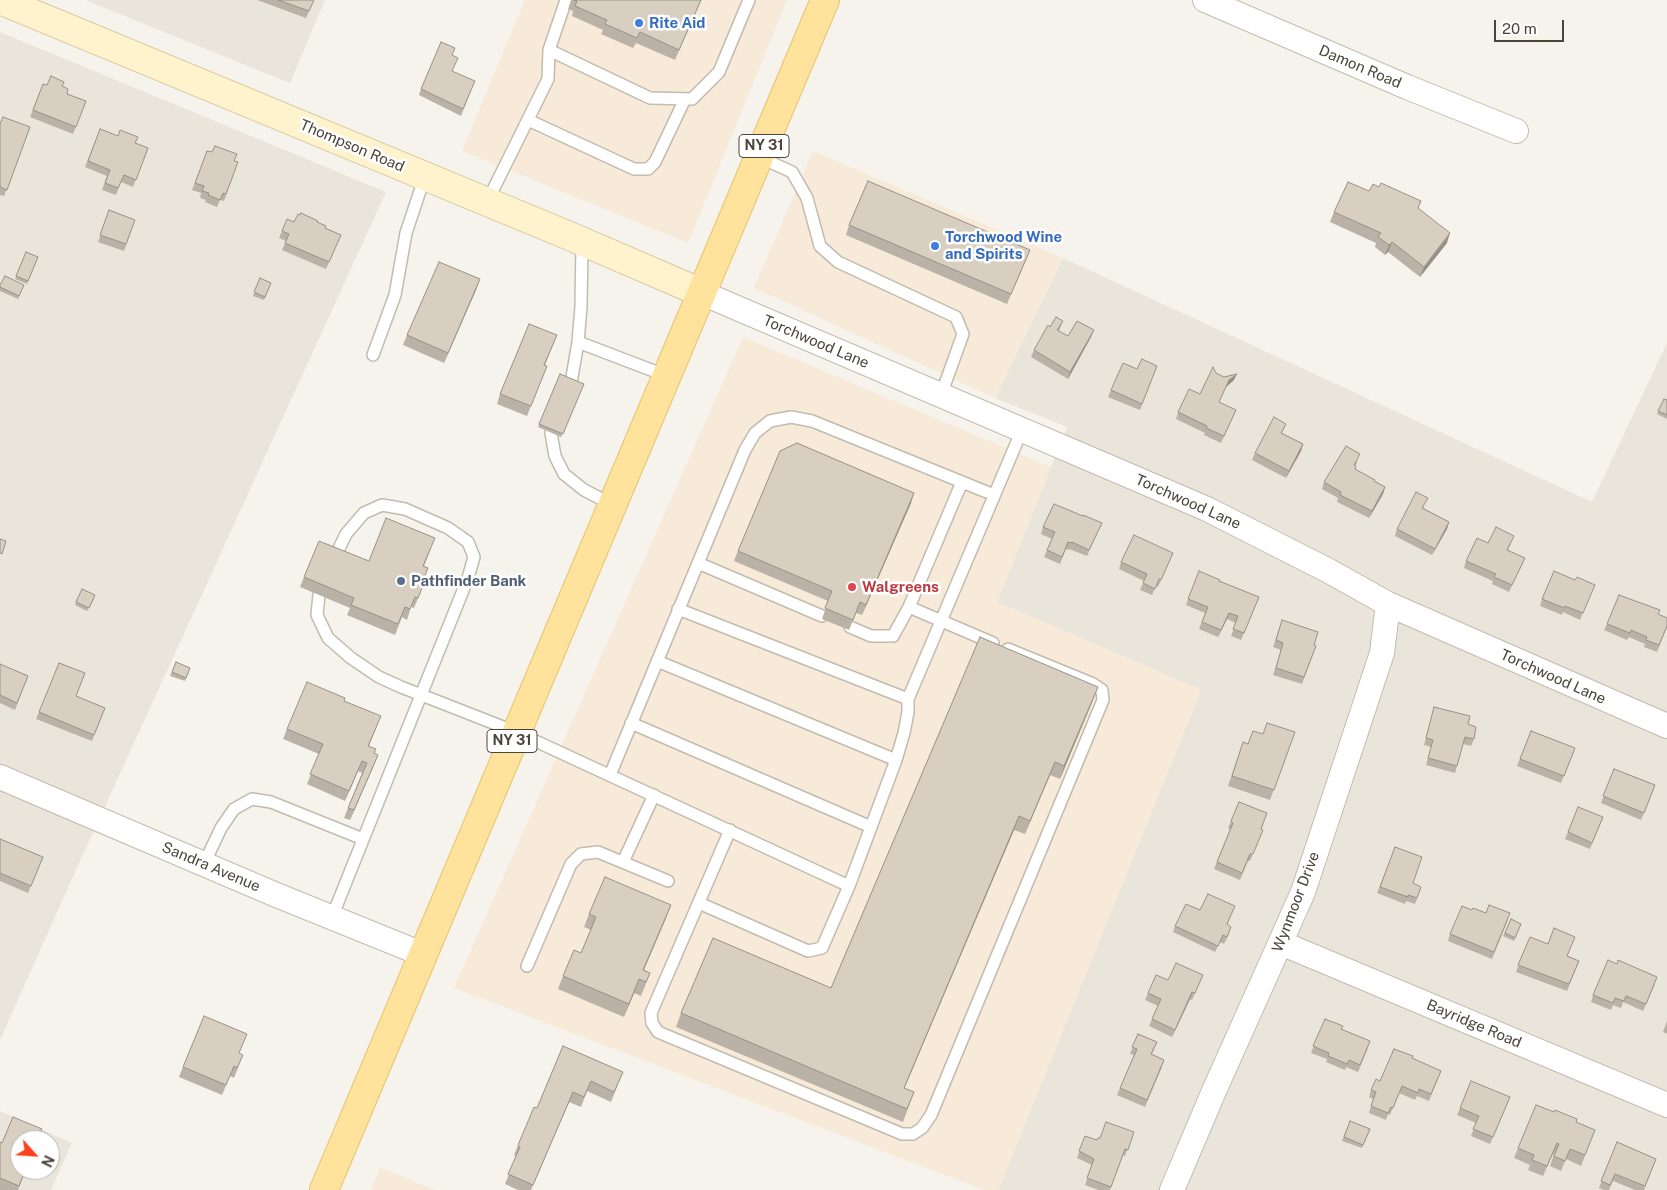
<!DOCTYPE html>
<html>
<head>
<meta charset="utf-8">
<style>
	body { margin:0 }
	#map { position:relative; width:1667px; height:1190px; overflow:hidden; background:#f6f3ec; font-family:"Public Sans",sans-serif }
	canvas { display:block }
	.north { position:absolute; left:10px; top:1130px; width:50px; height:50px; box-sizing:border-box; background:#fff; border:1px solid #b7b4b0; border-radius:50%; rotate:116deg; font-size:14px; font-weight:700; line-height:20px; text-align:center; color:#4b4439 }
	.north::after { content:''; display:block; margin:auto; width:18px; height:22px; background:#fc3f1d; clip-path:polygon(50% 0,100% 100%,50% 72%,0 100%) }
	.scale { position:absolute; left:1494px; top:20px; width:70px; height:22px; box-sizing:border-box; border:2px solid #4b4439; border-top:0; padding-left:6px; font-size:15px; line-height:18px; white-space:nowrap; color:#4b4439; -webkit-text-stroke:4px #fff; paint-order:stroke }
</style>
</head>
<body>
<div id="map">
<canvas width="1667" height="1190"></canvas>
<div class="north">N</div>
<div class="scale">20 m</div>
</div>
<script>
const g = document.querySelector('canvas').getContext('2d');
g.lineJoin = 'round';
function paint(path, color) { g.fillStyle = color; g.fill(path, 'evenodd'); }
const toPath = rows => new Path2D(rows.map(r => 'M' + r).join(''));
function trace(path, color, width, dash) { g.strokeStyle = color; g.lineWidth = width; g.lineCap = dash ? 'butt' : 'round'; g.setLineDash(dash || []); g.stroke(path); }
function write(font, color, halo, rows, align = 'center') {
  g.font = font + ' "Public Sans",sans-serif'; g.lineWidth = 5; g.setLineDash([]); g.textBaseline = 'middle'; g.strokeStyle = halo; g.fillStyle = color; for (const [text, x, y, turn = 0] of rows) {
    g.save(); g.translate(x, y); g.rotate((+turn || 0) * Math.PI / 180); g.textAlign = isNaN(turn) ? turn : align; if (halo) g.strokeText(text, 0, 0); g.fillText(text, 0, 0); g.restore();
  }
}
paint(toPath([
	[85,0,325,0,290,83],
	[0,32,386,192,80,861,0,1040],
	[1063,258,1592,502,1667,343,1667,1190,998,1190,1201,690,997,602,1067,427,995,398],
	[0,1111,72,1143,51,1190,0,1190],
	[20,1140,50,1140,50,1170,20,1170]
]), '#eae5da');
paint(toPath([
	[525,0,787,0,688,243,462,151],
	[813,151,1063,258,995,398,754,288],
	[743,337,1051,467,997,602,1201,690,998,1190,984,1190,454,988],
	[380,1167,435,1190,371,1190]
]), '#f7ead8');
const lane = toPath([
	[549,50,650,98,692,99,719,72,749,0],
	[528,120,634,169,648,169,655,162,685,99],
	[759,157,792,172,807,198,820,246,838,262,956,317,963,334,941,395],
	[487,202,548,79,549,50,566,0],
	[578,342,667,376],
	[373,355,395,295,406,233,425,176],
	[571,383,578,342,581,307,582,242],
	[551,433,555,456,564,474,584,490,613,505],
	[962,482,909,607,993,643],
	[698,563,822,616],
	[319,595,317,615,328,638,351,658,379,677,401,687,516,732,849,886,896,760,904,733,908,712,908,699,1022,430],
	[678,609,908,699],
	[850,627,871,636,893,636,909,607],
	[657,661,896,760],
	[631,723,871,827],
	[610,775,745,450,755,433,770,421,791,417,812,421,994,495],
	[730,830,651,1013,652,1023,658,1032,902,1134,913,1134,922,1128,931,1115,1103,700,1102,690,1091,683,1008,649],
	[623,862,654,795],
	[204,864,221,828,234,809,252,799,271,802,363,839],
	[699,903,808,951,822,948,849,886],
	[332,917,468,578,474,557,468,542,448,528,405,509,382,505,364,513,346,534,334,559],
	[527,966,571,864,581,854,598,852,668,881]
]);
const street = toPath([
	[1205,0,1407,87,1516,131],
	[702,293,1207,509,1329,571,1388,604,1667,726],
	[0,777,274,894,422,954],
	[1281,943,1667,1105],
	[1172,1190,1214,1091,1303,892,1382,653,1388,604]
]);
const secondary = toPath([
	[0,0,572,237,702,293]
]);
const primary = toPath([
	[324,1190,825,0]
]);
trace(lane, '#c2bbae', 14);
trace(street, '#c2bbae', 26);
trace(secondary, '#d6c79b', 30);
trace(primary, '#e6c16a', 30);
trace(lane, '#fff', 11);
trace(street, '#fff', 24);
trace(secondary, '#fff3cd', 28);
trace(primary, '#ffe39c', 28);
paint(toPath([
	[257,0,314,0,306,18],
	[571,0,701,0,675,60,636,43,633,48,601,34,603,30,572,16,573,11,568,9],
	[452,55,452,71,472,88,461,116,419,95,421,89],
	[43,84,47,85,62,86,67,94,86,101,73,134,30,117],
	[0,124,30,127,4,196,0,195],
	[100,129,148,148,133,187,121,182,116,195,102,190,107,176,85,167],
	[207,151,238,162,224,201,220,200,217,207,205,202,206,200,200,198,201,193,192,190],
	[1379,187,1421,201,1418,208,1447,243,1420,277,1388,252,1385,255,1375,247,1376,243,1330,222,1334,212,1369,191],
	[109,210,135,220,124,251,98,242],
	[317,222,325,228,341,235,326,269,282,250,286,241,279,238,282,231],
	[849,225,1030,250,1007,304,846,235],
	[26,252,38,257,27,284,15,279],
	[260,278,271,283,264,300,253,296],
	[0,285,24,285,18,299,0,291],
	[476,290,444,363,403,345,407,335],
	[1063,321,1059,331,1068,336,1094,330,1091,337,1068,379,1031,357,1034,350,1050,327],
	[557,335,545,365,543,376,527,416,497,404,500,394],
	[1157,366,1140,410,1108,397,1111,390],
	[1216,373,1224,377,1234,380,1226,387,1219,402,1236,410,1221,443,1204,435,1205,433,1176,419,1178,412,1200,394],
	[560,374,584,384,561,437,538,427],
	[1664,399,1667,400,1667,419,1657,414],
	[1286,424,1282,433,1303,444,1301,451,1286,478,1252,460,1255,453],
	[1358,461,1355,466,1355,469,1385,487,1383,494,1369,518,1337,502,1338,498,1322,489,1324,482],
	[911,503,862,615,856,613,849,630,822,619,828,601,734,561,738,551],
	[1425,505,1423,508,1449,522,1447,529,1432,555,1395,536,1397,529],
	[1083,516,1102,523,1087,556,1069,549,1069,550,1066,549,1060,564,1044,557,1052,539,1041,534,1043,527],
	[1488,543,1511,543,1508,550,1522,565,1509,592,1492,584,1493,581,1464,568,1466,561],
	[431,548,424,566,423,581,421,591,414,608,411,607,407,620,402,617,395,635,347,615,350,608,300,587,304,577,369,561],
	[1173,553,1158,587,1156,586,1152,595,1140,590,1144,581,1119,569,1121,562],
	[1199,571,1219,581,1259,597,1241,640,1231,636,1236,623,1227,619,1218,637,1199,629,1205,613,1186,605],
	[1592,591,1580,620,1563,612,1562,615,1540,606,1542,599],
	[94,599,87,611,75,605,76,602],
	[1658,614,1667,627,1657,652,1644,647,1645,644,1629,637,1627,640,1604,630,1607,624],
	[1282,620,1314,645,1316,646,1302,684,1273,675,1281,650,1273,647],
	[176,662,190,668,185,681,170,676],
	[0,664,28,676,15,710,0,703],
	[76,696,105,708,92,741,36,719,39,712],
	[1093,700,1060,779,1050,775,1025,834,1014,830,904,1088,914,1092,903,1122,676,1027,681,1013,831,988],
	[344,701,377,726,369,746,375,753,374,765,350,820,344,818,362,773,358,771,345,801,307,784,319,754,283,739,287,729],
	[1434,707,1468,724,1474,739,1471,746,1463,744,1455,773,1426,765,1431,747,1424,745],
	[1531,731,1575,748,1561,783,1517,766],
	[1295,732,1270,800,1228,786,1243,742,1248,744,1263,734],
	[1614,769,1655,785,1641,820,1601,803],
	[1603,817,1590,849,1565,839,1568,832],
	[1231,821,1263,830,1250,861,1248,861,1240,880,1214,869,1230,829,1228,828],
	[0,839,43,857,28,893,0,881],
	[1395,847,1413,883,1419,893,1415,904,1406,901,1405,904,1377,893],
	[1200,910,1232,913,1227,925,1229,934,1224,944,1220,942,1215,952,1173,932,1175,926],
	[1486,913,1508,920,1492,959,1448,941,1450,934],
	[589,914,666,918,644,970,650,973,645,986,641,996,634,993,624,1017,558,989,563,976,581,953,591,930,584,927],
	[1511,919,1521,924,1514,941,1503,936],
	[1530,937,1567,956,1579,961,1567,991,1516,972],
	[1617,964,1655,984,1643,1011,1623,1002,1621,1008,1613,1005,1611,1010,1591,1002,1593,995],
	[1203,975,1192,1000,1190,999,1172,1037,1149,1026,1158,1006,1145,1000,1148,993,1168,980],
	[1325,1019,1341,1029,1368,1048,1358,1072,1346,1067,1345,1070,1326,1062,1327,1059,1311,1053],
	[1667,1021,1667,1034,1663,1032],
	[1138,1034,1157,1042,1152,1054,1162,1067,1145,1107,1117,1095,1134,1055,1130,1054],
	[563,1046,623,1072,611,1102,587,1091,581,1107,569,1102,531,1190,518,1190,505,1184,516,1156,514,1155,518,1145,537,1108],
	[240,1054,243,1055,234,1078,230,1076,222,1095,179,1077,183,1067],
	[1412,1058,1441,1071,1429,1101,1417,1096,1415,1100,1399,1093,1390,1115,1388,1114,1386,1120,1369,1113,1373,1099,1369,1097,1371,1090,1380,1081],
	[1510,1097,1490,1144,1471,1136,1476,1123,1457,1115,1460,1108],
	[1350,1121,1370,1129,1362,1148,1342,1141],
	[1576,1122,1595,1130,1581,1166,1566,1159,1561,1171,1550,1166,1554,1154,1553,1154,1543,1176,1528,1170,1530,1165,1514,1158,1518,1148],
	[42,1129,38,1140,20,1140,20,1170,26,1170,18,1190,0,1190,0,1142,2,1143],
	[1134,1132,1125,1156,1123,1155,1110,1190,1098,1190,1085,1185,1092,1165,1077,1158,1085,1136,1097,1140,1100,1138],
	[1617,1142,1656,1159,1644,1190,1635,1190,1613,1181,1609,1190,1604,1190,1599,1188]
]), '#bab2a6');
paint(toPath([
	[1450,233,1447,243,1420,277,1424,267],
	[1392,242,1388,252,1385,255,1389,245],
	[480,279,476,290,444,363,448,353],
	[1094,330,1091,337,1068,379,1070,372],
	[1237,374,1234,380,1226,387,1216,408,1229,380],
	[1303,444,1301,451,1286,478,1289,471],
	[1385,487,1383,494,1369,518,1372,511],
	[914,493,911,503,862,615,866,605],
	[1449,522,1447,529,1432,555,1435,549],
	[1229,613,1227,619,1218,637,1221,630],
	[1098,687,1093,700,1060,779,1064,766],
	[378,755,374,765,350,820,354,810],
	[362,761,358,771,345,801,349,791],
	[1055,762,1050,775,1025,834,1030,821],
	[1019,816,1014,830,899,1101,904,1088],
	[671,905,666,918,638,983,643,970],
	[639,979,634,993,624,1017,629,1004],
	[1192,992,1190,999,1172,1037,1175,1030],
	[573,1092,569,1102,531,1190,533,1185]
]), '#979187');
const building = toPath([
	[278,0,314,0,309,11,278,0],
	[574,0,701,0,679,50,640,32,637,38,605,24,607,20,575,6,577,1,574,0],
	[441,42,455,48,452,55,458,58,452,71,475,81,463,109,421,89,441,42],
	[51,76,64,82,62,86,68,89,67,94,86,101,76,127,33,110,43,84,47,85,51,76],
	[3,117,30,127,7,190,0,187,0,124,3,117],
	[100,129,118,136,120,130,138,137,135,143,148,148,136,180,124,175,118,188,105,183,110,170,88,161,100,129],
	[215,146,237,154,234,161,238,162,226,194,223,193,220,200,208,195,209,193,202,191,204,186,195,183,207,151,212,152,215,146],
	[868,181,1030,250,1011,294,849,225,868,181],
	[1348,182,1369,191,1373,184,1379,187,1381,183,1421,201,1418,208,1450,233,1424,267,1392,242,1389,245,1378,237,1381,233,1334,212,1348,182],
	[109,210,135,220,126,244,100,235,109,210],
	[301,213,318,221,317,222,326,226,325,228,341,235,329,262,285,243,289,234,282,231,287,219,294,222,298,214,300,215,301,213],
	[26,252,38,257,28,281,16,276,26,252],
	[439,262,480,279,448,353,407,335,439,262],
	[5,276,24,285,19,296,0,287,0,285,5,276],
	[260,278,271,283,265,297,254,292,260,278],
	[1056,317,1063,321,1057,330,1068,336,1077,321,1094,330,1070,372,1034,350,1048,325,1050,327,1056,317],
	[529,324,557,335,544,365,547,366,531,406,500,394,529,324],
	[1142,359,1157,366,1142,404,1111,390,1123,363,1137,369,1142,359],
	[1213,367,1216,373,1224,377,1237,374,1229,380,1219,402,1236,410,1224,436,1206,428,1207,426,1178,412,1189,389,1200,394,1213,367],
	[560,374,584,384,563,434,539,424,560,374],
	[1664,399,1667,400,1667,415,1658,411,1664,399],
	[1274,417,1286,424,1281,433,1303,444,1289,471,1255,453,1274,417],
	[797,443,914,493,866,605,860,602,853,620,825,608,832,591,738,551,780,451,797,443],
	[1346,446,1360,454,1354,465,1356,466,1355,469,1375,480,1374,481,1385,487,1372,511,1340,495,1341,492,1324,482,1346,446],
	[1416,492,1428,498,1422,508,1449,522,1435,549,1397,529,1416,492],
	[1054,504,1083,516,1083,515,1102,523,1089,550,1072,542,1071,543,1068,542,1062,557,1047,550,1055,532,1043,527,1054,504],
	[386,518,435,538,423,566,428,568,423,580,425,581,418,598,415,597,410,609,405,607,398,624,351,605,354,598,304,577,319,541,369,561,386,518],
	[1496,527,1514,536,1507,550,1525,558,1512,585,1494,577,1496,574,1466,561,1477,538,1488,543,1496,527],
	[1134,535,1173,553,1161,580,1159,579,1155,589,1143,583,1147,574,1121,562,1134,535],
	[0,539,6,541,2,554,0,553,0,539],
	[1199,571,1220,580,1219,581,1259,597,1244,633,1233,629,1238,616,1229,613,1221,630,1202,622,1208,607,1188,599,1199,571],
	[1554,571,1575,580,1577,577,1595,585,1583,613,1565,606,1564,608,1542,599,1554,571],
	[82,589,95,595,89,608,76,602,82,589],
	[1619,595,1660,610,1658,614,1667,618,1667,626,1659,645,1646,640,1647,637,1631,630,1630,633,1607,624,1619,595],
	[1282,620,1318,632,1314,645,1316,646,1304,677,1276,668,1283,643,1276,640,1282,620],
	[980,637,1098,687,1064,766,1055,762,1030,821,1019,816,904,1088,914,1092,907,1109,681,1013,713,938,831,988,980,637],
	[176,662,190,668,186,678,172,672,176,662],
	[59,663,85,673,76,696,105,708,94,735,39,712,59,663],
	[0,664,28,676,17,703,0,695,0,664],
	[307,682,345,698,344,701,381,716,368,746,376,749,374,753,378,755,354,810,348,808,367,763,362,761,349,791,310,774,323,744,287,729,307,682],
	[1434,707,1470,716,1468,724,1476,727,1474,739,1465,737,1457,766,1428,758,1433,740,1426,738,1434,707],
	[1267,723,1295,732,1274,790,1232,776,1243,742,1248,744,1253,731,1263,734,1267,723],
	[1531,731,1575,748,1564,776,1520,759,1531,731],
	[1614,769,1655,785,1644,813,1603,796,1614,769],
	[1239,802,1267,813,1261,829,1263,830,1253,854,1250,854,1242,873,1217,862,1233,823,1231,821,1239,802],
	[1578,807,1603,817,1592,843,1568,832,1578,807],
	[0,839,43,857,31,886,0,873,0,839],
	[1395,847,1422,857,1413,883,1421,887,1417,898,1408,895,1408,897,1380,887,1395,847],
	[605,877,671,905,643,970,650,973,646,982,639,979,629,1004,563,976,574,950,581,953,596,917,589,914,605,877],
	[1208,894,1235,906,1227,924,1231,927,1227,937,1223,935,1218,946,1175,926,1186,904,1200,910,1208,894],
	[1489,905,1510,913,1494,952,1450,934,1462,906,1472,910,1473,908,1486,913,1489,905],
	[1511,919,1521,924,1515,938,1505,933,1511,919],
	[1554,928,1575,937,1567,956,1579,961,1569,984,1518,965,1530,937,1548,944,1554,928],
	[1608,960,1617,964,1618,960,1657,977,1646,1004,1626,996,1624,1001,1615,998,1613,1003,1593,995,1608,960],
	[1176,963,1203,975,1195,993,1192,992,1175,1030,1152,1019,1161,999,1148,993,1156,975,1168,980,1176,963],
	[204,1016,247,1034,239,1053,243,1055,237,1068,234,1066,226,1085,183,1067,204,1016],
	[1325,1019,1343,1026,1341,1029,1370,1041,1360,1065,1349,1060,1347,1064,1328,1056,1329,1053,1313,1046,1325,1019],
	[1138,1034,1157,1042,1151,1054,1164,1060,1147,1100,1120,1088,1137,1049,1132,1047,1138,1034],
	[563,1046,623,1072,614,1092,591,1081,584,1097,573,1092,533,1185,508,1174,520,1147,518,1145,534,1107,537,1108,563,1046],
	[1394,1049,1413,1056,1412,1058,1441,1071,1431,1094,1419,1089,1418,1093,1402,1086,1393,1108,1391,1107,1388,1113,1371,1106,1376,1092,1371,1090,1376,1079,1380,1081,1394,1049],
	[1471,1081,1510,1097,1493,1137,1473,1129,1479,1116,1460,1108,1471,1081],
	[1536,1105,1554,1112,1555,1110,1577,1119,1576,1122,1595,1130,1585,1155,1570,1149,1565,1161,1554,1156,1559,1144,1557,1143,1547,1166,1532,1160,1534,1155,1518,1148,1536,1105],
	[13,1117,42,1129,37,1140,20,1140,20,1170,25,1170,19,1186,0,1178,0,1142,2,1143,13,1117],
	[1350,1121,1370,1129,1363,1145,1344,1137,1350,1121],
	[1106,1122,1134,1132,1128,1150,1125,1149,1111,1187,1087,1178,1094,1159,1079,1151,1085,1136,1097,1140,1098,1138,1100,1138,1106,1122],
	[1617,1142,1656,1159,1645,1186,1615,1174,1610,1185,1601,1181,1617,1142]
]);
paint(building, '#d8cfc1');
trace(building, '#979187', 1);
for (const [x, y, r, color] of [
	[639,23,5,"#3f7fe0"],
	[935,246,5,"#3f7fe0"],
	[401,581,5,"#5c6f8a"],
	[852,587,5,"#e0444e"]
]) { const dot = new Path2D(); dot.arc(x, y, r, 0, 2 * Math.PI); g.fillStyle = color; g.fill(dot); trace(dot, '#fff', 2); }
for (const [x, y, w] of [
	[764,146,50],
	[512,741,50]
]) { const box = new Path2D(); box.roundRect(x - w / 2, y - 11.5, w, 23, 4); g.fillStyle = '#fff'; g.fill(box); trace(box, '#4b4439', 1); }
write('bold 14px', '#4b4439', null, [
	["NY 31",764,146],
	["NY 31",512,741]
]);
write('bold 15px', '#366cbe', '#fff', [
	["Rite Aid",649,23],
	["Torchwood Wine",945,237],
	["and Spirits",945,254]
], 'left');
write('15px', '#4b4439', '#fff', [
	["Damon Road",1360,67,23],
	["Thompson Road",352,146,23],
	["Torchwood Lane",816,342,23],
	["Torchwood Lane",1188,502,24],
	["Torchwood Lane",1553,677,24],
	["Sandra Avenue",211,867,23],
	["Wynmoor Drive",1296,902,-69],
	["Bayridge Road",1474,1024,23]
]);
write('bold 15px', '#4e5e75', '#fff', [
	["Pathfinder Bank",411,581]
], 'left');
write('bold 15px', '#be3a42', '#fff', [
	["Walgreens",862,587]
], 'left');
</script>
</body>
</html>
